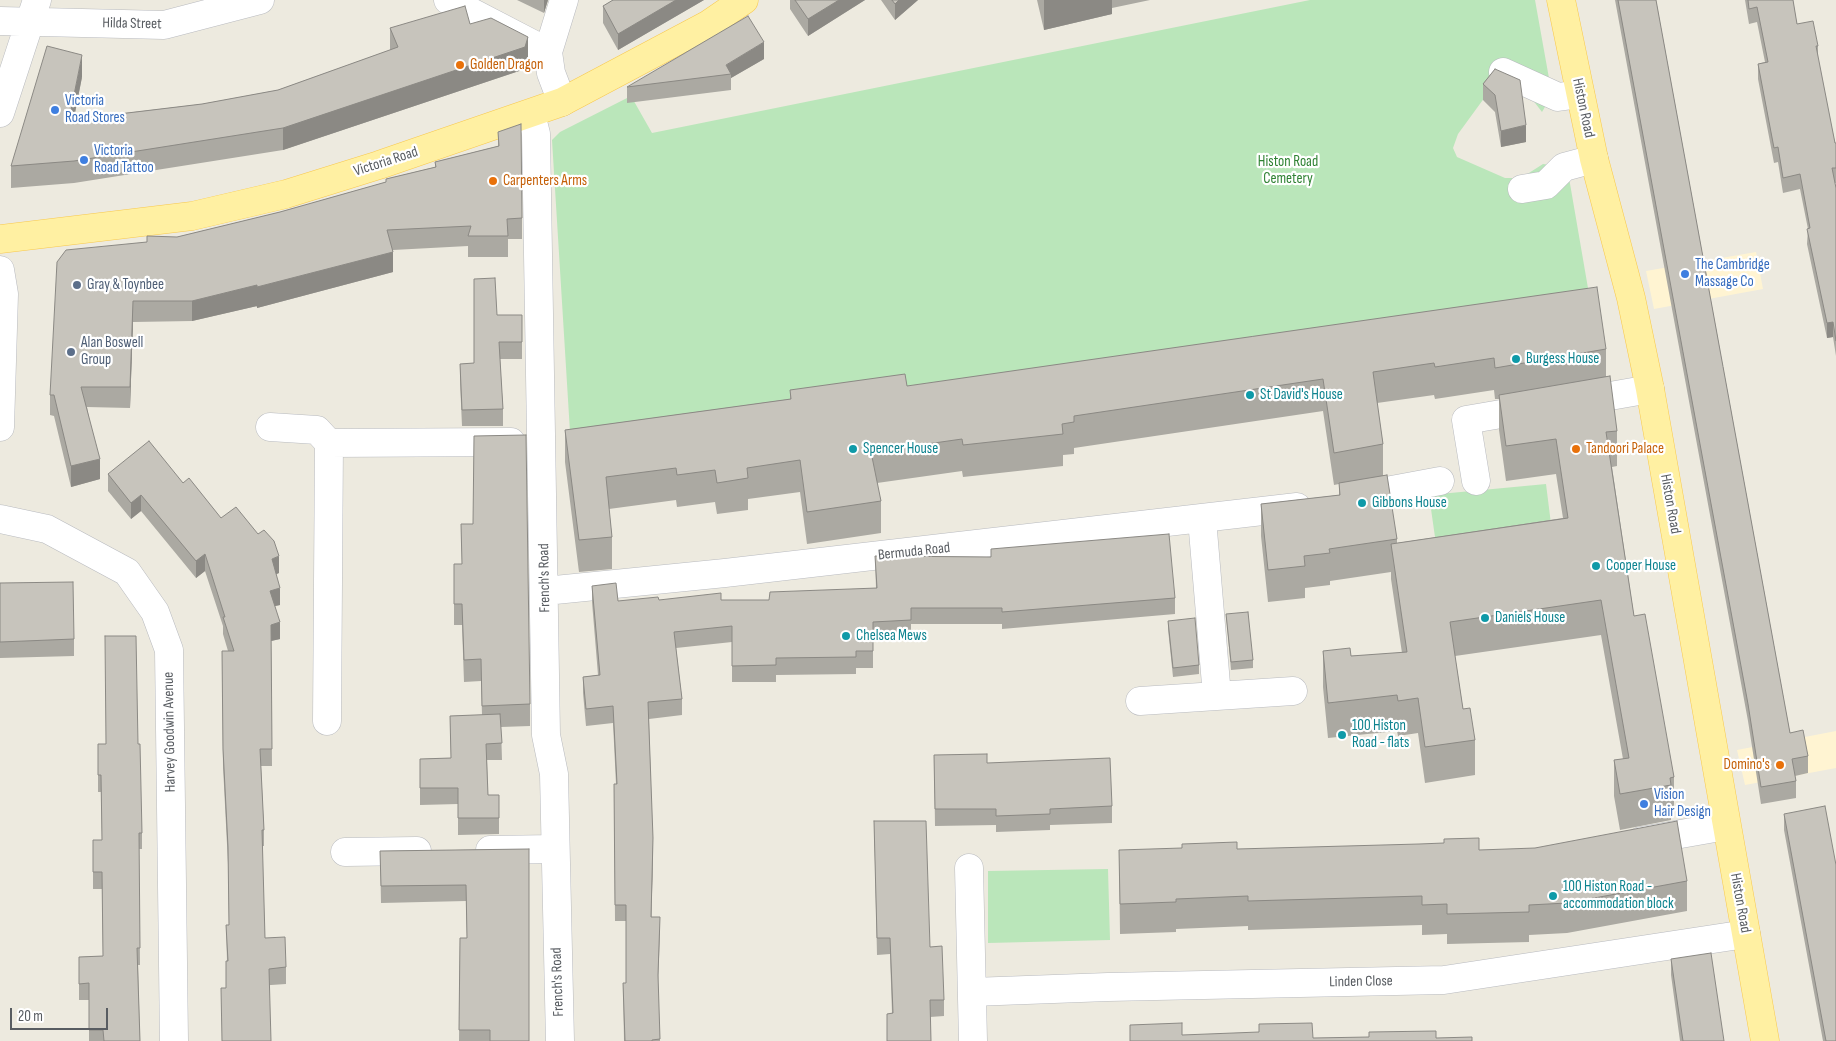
<!DOCTYPE html>
<html>
<head>
<meta charset="utf-8">
<style>
	body { margin:0 }
	#map { position:relative; width:1836px; height:1041px; overflow:hidden; background:#edeadf; font-family:"Sofia Sans Condensed",sans-serif }
	canvas { display:block }
	.scale { position:absolute; left:10px; top:1008px; width:98px; height:22px; box-sizing:border-box; border:2px solid #585c61; border-top:0; padding-left:6px; font-size:15px; line-height:18px; white-space:nowrap; color:#585c61; -webkit-text-stroke:4px #fff; paint-order:stroke }
</style>
</head>
<body>
<div id="map">
<canvas width="1836" height="1041"></canvas>
<div class="scale">20 m</div>
</div>
<script>
const g = document.querySelector('canvas').getContext('2d');
g.lineJoin = 'round';
function paint(path, color) { g.fillStyle = color; g.fill(path, 'evenodd'); }
const toPath = rows => new Path2D(rows.map(r => 'M' + r).join(''));
function trace(path, color, width, dash) { g.strokeStyle = color; g.lineWidth = width; g.lineCap = dash ? 'butt' : 'round'; g.setLineDash(dash || []); g.stroke(path); }
function write(font, color, halo, rows, align = 'center') {
  g.font = font + ' "Sofia Sans Condensed",sans-serif'; g.lineWidth = 4.5; g.setLineDash([]); g.textBaseline = 'middle'; g.strokeStyle = halo; g.fillStyle = color; for (const [text, x, y, turn = 0] of rows) {
    g.save(); g.translate(x, y); g.rotate((+turn || 0) * Math.PI / 180); g.textAlign = isNaN(turn) ? turn : align; if (halo) g.strokeText(text, 0, 0); g.fillText(text, 0, 0); g.restore();
  }
}
paint(toPath([
	[1756,252,1763,289,1654,309,1646,271],
	[1836,731,1836,768,1745,785,1737,750]
]), '#fff4d2');
paint(toPath([
	[1310,0,1535,0,1552,95,1542,112,1532,99,1493,86,1458,134,1453,148,1457,157,1505,178,1521,178,1543,164,1564,167,1568,172,1589,294,570,432,552,140,560,132,631,96,652,133],
	[1546,484,1555,556,1440,572,1429,495],
	[1108,869,1110,940,988,943,988,871]
]), '#bae6ba');
const minor = toPath([
	[448,0,548,52,551,73,562,102],
	[0,21,164,25,260,0],
	[548,52,564,0],
	[1503,72,1558,97,1580,94],
	[0,113,37,0],
	[531,114,536,134,546,735,554,774,560,1041],
	[1522,189,1546,185,1564,167,1594,159],
	[0,270,4,294,0,427],
	[1576,402,1650,389],
	[270,427,317,430,329,443],
	[1476,481,1466,420,1536,408],
	[1354,497,1440,481],
	[0,519,47,529,127,572,155,612,169,650,174,1041],
	[1202,519,1217,696],
	[545,591,725,573,1297,507],
	[1140,701,1293,691],
	[327,721,329,443,511,442],
	[1641,841,1726,826],
	[490,850,554,849],
	[345,852,417,851],
	[969,868,973,1041],
	[972,992,1108,987,1444,980,1746,934]
]);
const major = toPath([
	[1561,0,1594,159,1631,298,1650,389,1765,1041],
	[0,239,192,216,286,194,379,165,562,102,709,24,744,0]
]);
trace(minor, '#b8babf', 29);
trace(major, '#f8c84d', 29);
trace(minor, '#fff', 28);
trace(major, '#fff0a2', 28);
paint(toPath([
	[517,0,548,0,544,13],
	[613,0,704,0,618,50,603,23,603,6],
	[790,0,865,0,808,36,790,9],
	[881,0,918,0,895,20],
	[1037,0,1150,0,1112,8,1112,14,1044,30],
	[1615,0,1656,0,1790,733,1808,756,1808,773,1795,776,1796,781,1796,798,1761,804,1748,721],
	[1745,0,1793,0,1797,24,1818,46,1818,59,1835,143,1836,143,1836,183,1835,183,1836,188,1836,356,1833,337,1827,338,1807,244,1808,229,1800,189,1783,193,1778,162,1774,163,1758,79,1758,64,1765,62,1757,22,1749,24],
	[470,24,528,59,525,69,283,150,74,183,11,188,11,166,82,77,74,119,202,104,278,90,390,50,390,28],
	[764,59,731,78,731,90,627,103,627,87],
	[1495,69,1526,142,1501,147,1495,112,1483,100,1483,84],
	[498,132,522,218,522,239,508,239,508,257,468,257,468,246,393,250,393,272,257,308,257,306,192,321,133,322,130,408,87,407,100,479,71,487,54,416,50,415,50,395,147,242,177,237,280,212,386,182,386,179,435,167,435,162,498,146],
	[497,315,522,315,522,359,500,359,503,409,503,426,462,426,460,381,460,364,474,363],
	[1606,349,1606,377,1617,431,1617,466,1612,467,1634,616,1674,777,1674,813,1671,813,1671,820,1620,830,1614,796,1614,760,1623,759,1601,635,1455,656,1463,709,1475,740,1475,775,1425,783,1418,733,1398,736,1397,731,1328,738,1323,687,1323,651,1351,656,1402,653,1391,579,1391,572,1330,581,1330,585,1305,588,1305,598,1268,602,1261,536,1261,504,1339,495,1339,484,1334,485,1323,411,1074,448,1074,454,1063,455,1063,466,963,477,962,471,877,483,881,501,881,533,807,544,800,492,748,499,748,510,717,514,715,502,677,507,676,500,609,509,612,537,612,569,579,572,565,462,565,430,790,399,790,390,907,386],
	[1494,390,1495,399,1499,399,1499,430,1506,481,1556,474,1563,518,1397,543,1397,539,1383,475,1383,444,1377,403,1434,395,1435,399],
	[108,474,183,483,279,573,276,574,280,605,275,606,280,639,271,641,272,766,261,766,264,830,264,846,262,846,265,938,286,967,286,984,226,988,227,961,226,925,229,925,228,864,223,766,222,651,228,651,223,634,223,626,205,571,196,578,141,511,131,519,108,491],
	[461,524,530,704,530,726,501,727,502,760,487,760,488,795,499,795,499,834,458,835,458,804,420,805,420,759,451,758,450,716,482,715,481,681,464,682,462,625,454,625,454,564,462,564],
	[991,549,1175,598,1175,614,1002,629,1002,624,911,624,911,637,873,638,873,668,856,668,856,674,776,675,776,682,732,682,732,642,676,648,682,699,682,715,649,719,653,854,651,917,660,933,658,983,660,1041,624,1041,623,983,626,983,626,921,615,921,614,784,616,784,613,723,586,726,583,693,583,677,598,675,592,602,592,586,618,601,659,600,769,600,876,588,875,556,991,557],
	[0,583,74,639,74,656,0,658],
	[1226,614,1253,660,1253,668,1231,670],
	[1168,621,1199,665,1199,674,1173,677,1168,629],
	[98,744,138,744,142,833,142,849,139,849,140,965,138,965,140,1041,89,1041,89,1000,79,1000,79,957,103,956,102,889,93,889,93,840,102,840,101,792,98,792],
	[934,755,987,763,1112,806,1112,823,1050,825,1050,830,996,832,996,825,935,826],
	[1784,814,1836,1041,1823,1041,1784,830],
	[874,821,930,947,944,1000,944,1016,930,1017,931,1041,887,1041,887,1014,892,1013,890,954,877,955],
	[529,849,529,1041,459,1041,460,938,467,938,466,901,381,903,380,851],
	[1237,849,1479,850,1687,881,1687,911,1567,933,1529,935,1529,942,1447,944,1447,934,1422,935,1422,925,1248,930,1248,926,1176,929,1176,932,1120,934,1119,850],
	[1671,959,1724,1041,1680,1041,1671,975]
]), '#aba9a2');
paint(toPath([
	[544,0,548,0,544,13],
	[676,0,704,0,618,50,618,34],
	[839,0,865,0,808,36,808,19],
	[899,0,918,0,895,20,895,4],
	[1044,0,1112,0,1112,14,1044,30],
	[528,37,528,59,525,69,283,150,283,128],
	[764,42,764,59,731,78,731,74,726,65],
	[82,55,82,77,69,142,69,120],
	[1526,125,1526,142,1501,147,1501,131],
	[393,252,393,272,257,308,257,287],
	[257,285,257,306,192,321,192,301],
	[133,301,133,322,130,408,130,387],
	[1833,322,1833,337,1827,338,1827,323],
	[100,459,100,479,71,487,71,466],
	[141,495,141,511,131,519,131,503],
	[205,554,205,571,196,578,196,561],
	[279,556,279,573,272,576,272,559],
	[280,588,280,605,270,607,270,591],
	[280,622,280,639,271,641,271,625],
	[653,838,653,854,651,933,651,917]
]), '#8b8984');
const building = toPath([
	[613,0,676,0,618,34,603,6,613,0],
	[795,0,839,0,808,19,795,0],
	[892,0,899,0,895,4,892,0],
	[1618,0,1656,0,1790,733,1803,730,1808,756,1792,759,1796,781,1761,787,1748,704,1618,0],
	[1748,0,1793,0,1797,24,1813,21,1818,46,1816,46,1835,143,1836,143,1836,168,1832,168,1836,188,1836,341,1833,322,1827,323,1807,229,1810,228,1800,174,1783,178,1778,147,1774,148,1758,64,1768,62,1757,7,1749,9,1748,0],
	[465,6,470,24,491,18,528,37,525,47,283,128,74,161,11,166,47,46,82,55,69,120,202,104,278,90,398,47,390,28,465,6],
	[748,16,764,42,726,65,731,74,627,87,748,16],
	[1495,69,1520,80,1526,125,1501,131,1495,95,1483,84,1495,69],
	[521,124,522,218,507,219,508,236,468,236,471,226,387,230,393,252,257,287,257,285,192,301,133,301,130,387,81,387,100,459,71,466,54,395,50,395,57,262,66,250,147,242,147,236,177,237,280,212,386,182,386,179,436,167,435,162,499,146,498,132,521,124],
	[495,278,497,315,522,315,522,342,499,342,503,409,462,410,460,364,474,363,474,279,495,278],
	[1597,287,1606,349,1495,368,1494,358,1435,367,1434,363,1373,372,1383,444,1334,453,1323,379,1074,416,1074,422,1062,424,1063,434,963,445,962,439,871,452,881,501,807,512,800,460,747,468,748,478,717,483,715,470,677,475,676,468,606,477,612,537,579,540,565,430,791,399,790,390,905,374,907,386,1597,287],
	[1610,376,1617,431,1606,432,1634,616,1645,614,1674,777,1670,778,1671,785,1620,794,1614,760,1629,758,1601,600,1450,622,1463,709,1470,708,1475,740,1425,747,1418,698,1398,701,1397,695,1328,703,1323,651,1350,648,1351,656,1407,652,1391,544,1568,518,1556,439,1506,446,1499,395,1610,376],
	[526,435,530,704,482,706,481,659,464,660,462,604,454,604,454,564,462,564,461,524,473,524,474,436,526,435],
	[149,441,183,483,189,478,221,518,236,507,258,534,264,530,274,541,279,556,272,559,280,588,270,591,280,622,271,625,272,749,260,749,264,830,262,830,265,938,285,937,286,967,269,969,271,1041,222,1041,221,988,226,988,226,961,228,961,226,925,229,925,228,847,223,749,222,651,234,651,223,617,225,617,205,554,196,561,141,495,131,503,108,474,149,441],
	[1387,475,1397,539,1329,549,1330,553,1304,556,1305,566,1268,570,1261,504,1340,495,1339,483,1387,475],
	[1169,534,1175,598,1002,612,1002,608,911,608,911,620,873,622,873,651,856,651,856,657,776,658,776,665,732,666,732,626,674,632,682,699,648,702,653,838,651,917,660,917,658,975,660,1039,652,1040,652,1041,625,1041,623,983,626,983,626,905,615,905,614,784,617,784,613,706,586,709,583,677,600,675,592,586,616,583,618,601,658,597,659,600,721,593,721,600,769,600,770,592,877,588,875,556,991,557,991,549,1169,534],
	[73,582,74,639,0,642,0,583,73,582],
	[1248,612,1253,660,1231,662,1226,614,1248,612],
	[1195,618,1199,665,1173,668,1168,621,1195,618],
	[105,636,136,636,138,744,140,744,142,833,139,833,140,948,137,948,140,1041,104,1041,103,1030,89,1030,89,983,79,984,79,957,103,956,102,872,93,872,93,840,102,840,101,775,98,775,98,744,106,744,105,636],
	[500,714,502,743,486,744,488,795,499,795,499,818,458,818,458,788,420,788,420,759,451,758,450,716,500,714],
	[987,754,987,763,1110,758,1112,806,1050,809,1050,814,996,816,996,809,935,809,934,755,987,754],
	[1825,806,1836,865,1836,1041,1826,1041,1784,814,1825,806],
	[874,821,926,821,930,947,942,946,944,1000,930,1000,931,1041,887,1041,887,1014,893,1013,890,938,877,938,874,821],
	[1677,821,1687,881,1567,903,1529,905,1529,912,1447,914,1447,904,1422,905,1422,896,1248,901,1248,896,1176,899,1176,902,1120,904,1119,850,1182,848,1182,844,1237,842,1237,849,1419,844,1444,843,1444,839,1479,838,1479,850,1535,848,1677,821],
	[529,849,529,1041,490,1041,490,1030,459,1030,460,938,467,938,466,885,381,886,380,851,529,849],
	[1711,953,1724,1041,1683,1041,1671,959,1711,953],
	[1182,1023,1182,1035,1259,1032,1259,1024,1312,1023,1313,1038,1369,1037,1369,1032,1436,1031,1436,1038,1472,1037,1472,1041,1130,1041,1130,1025,1182,1023]
]);
paint(building, '#c7c4bc');
trace(building, '#8b8984', 1);
for (const [x, y, r, color] of [
	[460,65,5,"#e8710a"],
	[55,110,5,"#3f7fe0"],
	[84,160,5,"#3f7fe0"],
	[493,181,5,"#e8710a"],
	[1685,274,5,"#3f7fe0"],
	[77,285,5,"#5c6f8a"],
	[71,352,5,"#5c6f8a"],
	[1516,359,5,"#0f9aa8"],
	[1250,395,5,"#0f9aa8"],
	[853,449,5,"#0f9aa8"],
	[1576,449,5,"#e8710a"],
	[1362,503,5,"#0f9aa8"],
	[1596,566,5,"#0f9aa8"],
	[1485,618,5,"#0f9aa8"],
	[846,636,5,"#0f9aa8"],
	[1342,735,5,"#0f9aa8"],
	[1780,765,5,"#e8710a"],
	[1644,804,5,"#3f7fe0"],
	[1553,896,5,"#0f9aa8"]
]) { const dot = new Path2D(); dot.arc(x, y, r, 0, 2 * Math.PI); g.fillStyle = color; g.fill(dot); trace(dot, '#fff', 2); }
write('15px', '#585c61', '#fff', [
	["Hilda Street",132,24,1],
	["Histon Road",1583,108,78],
	["Victoria Road",386,162,-18],
	["Histon Road",1670,504,80],
	["Bermuda Road",914,552,-6],
	["French's Road",545,578,-91],
	["Harvey Goodwin Avenue",170,732,-91],
	["Histon Road",1740,903,80],
	["French's Road",558,982,-92],
	["Linden Close",1361,982,-1]
]);
write('15px', '#c56008', '#fff', [
	["Golden Dragon",470,65],
	["Carpenters Arms",503,181],
	["Tandoori Palace",1586,449],
	["Domino's",1770,765,"right"]
], 'left');
write('15px', '#366cbe', '#fff', [
	["Victoria",65,101],
	["Road Stores",65,118],
	["Victoria",94,151],
	["Road Tattoo",94,168],
	["The Cambridge",1695,265],
	["Massage Co",1695,282],
	["Vision",1654,795],
	["Hair Design",1654,812]
], 'left');
write('15px', '#2f8233', '#fff', [
	["Histon Road",1288,162],
	["Cemetery",1288,179]
]);
write('15px', '#4e5e75', '#fff', [
	["Gray & Toynbee",87,285],
	["Alan Boswell",81,343],
	["Group",81,360]
], 'left');
write('15px', '#0d838f', '#fff', [
	["Burgess House",1526,359],
	["St David's House",1260,395],
	["Spencer House",863,449],
	["Gibbons House",1372,503],
	["Cooper House",1606,566],
	["Daniels House",1495,618],
	["Chelsea Mews",856,636],
	["100 Histon",1352,726],
	["Road - flats",1352,743],
	["100 Histon Road -",1563,887],
	["accommodation block",1563,904]
], 'left');
</script>
</body>
</html>
